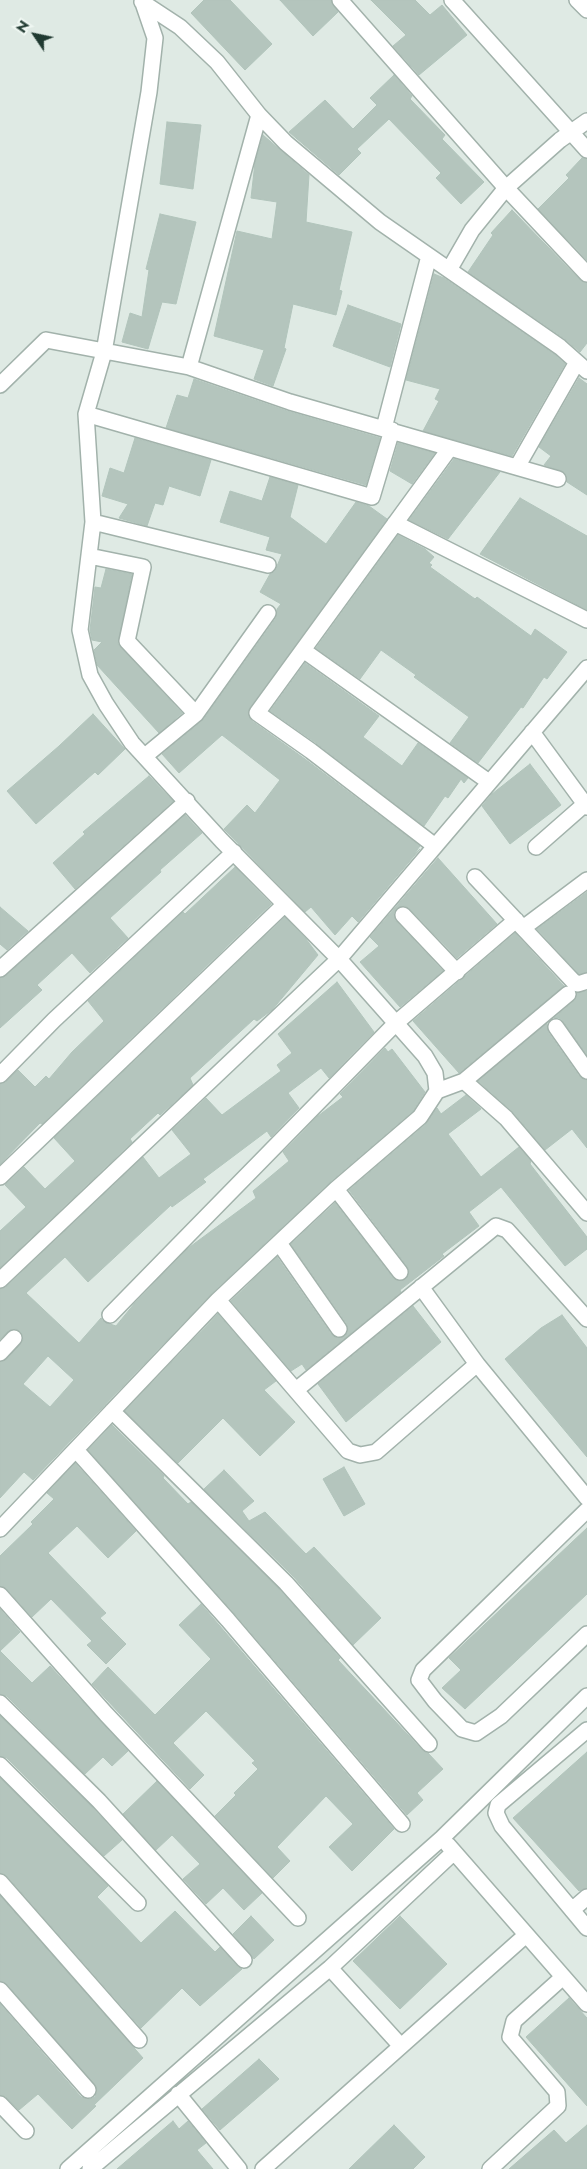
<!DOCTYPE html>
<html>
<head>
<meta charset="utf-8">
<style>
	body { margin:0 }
	#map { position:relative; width:587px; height:2169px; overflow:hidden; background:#dfeae4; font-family:Jost,sans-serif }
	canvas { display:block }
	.north { position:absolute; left:10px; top:10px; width:50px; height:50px; -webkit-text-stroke:4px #eff7f2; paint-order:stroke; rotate:304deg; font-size:14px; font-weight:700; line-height:20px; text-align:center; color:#203a31 }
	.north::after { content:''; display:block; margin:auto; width:18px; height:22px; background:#203a31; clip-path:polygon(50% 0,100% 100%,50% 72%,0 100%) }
</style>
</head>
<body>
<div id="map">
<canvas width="587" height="2169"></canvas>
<div class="north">N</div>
</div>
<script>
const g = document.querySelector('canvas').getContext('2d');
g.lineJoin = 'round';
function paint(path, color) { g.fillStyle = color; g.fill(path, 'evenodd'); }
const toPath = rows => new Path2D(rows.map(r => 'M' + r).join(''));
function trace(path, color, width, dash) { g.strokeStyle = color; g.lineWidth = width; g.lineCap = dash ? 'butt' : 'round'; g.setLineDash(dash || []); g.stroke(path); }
const building = toPath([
	[204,0,230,0,272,44,245,70,191,13,204,0],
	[280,0,331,0,338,12,313,36,280,0],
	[371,0,415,0,430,15,442,5,467,35,419,75,393,46,406,35,371,0],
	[394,75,412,96,410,99,445,135,442,139,484,182,461,204,436,178,441,173,389,119,357,149,361,153,339,175,289,132,325,100,353,129,377,105,370,98,394,75],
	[167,122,201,125,193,189,160,184,167,122],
	[263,135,309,175,306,222,352,232,339,290,342,291,336,315,293,304,284,348,286,349,273,386,254,379,264,350,214,336,237,231,272,239,277,202,251,198,255,163,263,135],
	[582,158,587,159,587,260,538,209,569,178,566,175,582,158],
	[512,210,580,280,587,283,587,343,580,352,565,339,468,272,493,235,491,233,512,210],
	[160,214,196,222,176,304,162,302,148,349,122,342,130,313,142,317,149,270,146,269,160,214],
	[434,274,444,278,554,354,565,364,512,456,423,431,439,401,435,399,440,389,406,380,434,274],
	[348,305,401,324,390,367,333,346,348,305],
	[579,378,587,384,587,495,567,482,564,472,544,465,551,456,539,447,579,378],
	[194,379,287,411,380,438,366,485,166,428,177,395,188,398,194,379],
	[135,438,211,460,200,496,169,486,163,505,155,503,147,526,119,518,128,504,102,496,110,468,124,473,135,438],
	[398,443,435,453,412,484,390,471,398,443],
	[454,459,500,472,448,539,409,520,454,459],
	[270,477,298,485,290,517,326,544,356,502,369,506,387,519,248,712,252,721,305,759,420,846,414,854,420,849,358,922,352,916,335,935,311,907,305,912,224,829,247,805,255,813,280,780,222,735,179,773,162,754,203,720,276,618,277,609,281,604,260,592,270,574,275,571,282,554,266,550,270,537,220,522,230,491,262,501,270,477],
	[520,498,587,536,587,610,480,554,520,498],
	[398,535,425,549,434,557,429,563,432,565,430,567,475,599,477,597,531,636,535,629,567,652,547,679,544,677,523,708,521,707,478,763,450,743,469,717,414,677,416,675,381,650,360,679,316,648,398,535],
	[106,569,132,574,118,644,182,713,159,733,97,665,94,650,102,642,92,640,90,630,95,587,101,588,106,569],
	[305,663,379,716,363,737,402,766,418,743,468,778,464,783,461,779,448,798,445,796,424,826,316,743,270,711,305,663],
	[93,714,125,749,98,775,95,772,36,824,7,791,59,746,93,714],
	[530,764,561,805,510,844,482,806,492,794,530,764],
	[149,776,173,801,75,889,53,863,85,834,83,832,149,776],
	[185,815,202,833,160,870,161,872,110,918,128,938,90,973,72,953,37,985,42,990,0,1028,0,978,6,976,185,815],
	[438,858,497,924,457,958,410,909,405,906,397,908,394,913,396,921,443,971,400,1007,360,962,379,946,370,937,438,858],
	[235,867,271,904,42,1124,40,1123,0,1164,0,1084,6,1082,18,1070,35,1087,46,1076,49,1079,72,1052,104,1021,88,1001,183,912,185,914,235,867],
	[587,892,587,972,579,974,537,929,587,892],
	[0,907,28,931,7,950,0,944,0,907],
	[285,917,306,939,318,955,272,1010,257,1021,254,1019,190,1078,193,1085,160,1115,158,1113,130,1139,132,1142,0,1267,0,1231,26,1207,5,1185,24,1167,45,1189,75,1161,54,1138,285,917],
	[515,933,564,986,459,1073,413,1021,515,933],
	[337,982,374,1032,329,1078,321,1068,288,1093,299,1108,271,1137,267,1131,203,1179,206,1182,172,1207,171,1205,88,1282,65,1257,26,1293,79,1343,101,1318,104,1322,116,1326,134,1304,187,1249,256,1198,253,1191,289,1161,283,1152,318,1116,343,1097,340,1094,385,1048,388,1052,392,1049,425,1092,413,1111,330,1182,212,1293,33,1480,24,1472,0,1498,0,1362,7,1359,23,1340,21,1332,16,1329,8,1331,0,1339,0,1289,6,1287,143,1157,159,1178,191,1154,172,1130,206,1098,222,1115,281,1071,277,1065,292,1053,278,1034,337,982],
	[48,1356,74,1380,50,1407,23,1384,48,1356],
	[587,991,587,1055,563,1021,559,1018,554,1018,574,1001,577,993,587,991],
	[547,1023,548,1032,579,1076,587,1080,587,1148,572,1129,545,1150,513,1112,478,1081,547,1023],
	[466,1095,481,1109,448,1134,481,1177,519,1147,531,1161,530,1164,587,1237,587,1249,565,1266,501,1187,469,1212,479,1226,442,1254,444,1256,400,1290,401,1292,306,1370,302,1364,291,1371,231,1301,277,1257,331,1334,339,1338,345,1336,348,1329,347,1324,291,1244,335,1203,393,1278,401,1281,406,1279,409,1271,407,1266,349,1190,426,1124,437,1108,441,1114,466,1095],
	[413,1306,441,1342,346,1422,318,1384,413,1306],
	[218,1314,276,1381,264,1390,295,1422,260,1456,223,1418,178,1463,125,1411,218,1314],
	[562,1315,587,1348,587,1457,505,1359,541,1328,562,1315],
	[112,1425,164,1476,163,1478,188,1504,191,1502,279,1589,340,1658,338,1660,422,1750,428,1753,443,1769,417,1793,423,1800,407,1815,235,1614,88,1450,112,1425],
	[75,1463,136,1531,108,1558,77,1526,48,1553,106,1613,100,1618,126,1644,106,1664,87,1645,92,1641,51,1599,32,1617,7,1589,0,1586,0,1556,33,1524,31,1522,54,1499,47,1493,75,1463],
	[344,1467,365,1504,344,1516,323,1479,344,1467],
	[224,1470,254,1501,242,1511,249,1521,265,1512,306,1554,314,1547,381,1618,353,1645,293,1576,204,1489,224,1470],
	[587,1528,587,1594,465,1709,442,1688,461,1670,449,1658,587,1528],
	[201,1604,394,1829,352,1871,329,1847,353,1824,326,1796,277,1847,290,1861,273,1878,215,1816,236,1795,234,1793,258,1769,252,1763,255,1761,206,1711,173,1743,204,1775,190,1789,92,1684,108,1667,155,1715,211,1659,179,1625,201,1604],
	[0,1609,20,1632,0,1651,32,1683,50,1666,128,1751,112,1766,103,1757,85,1774,7,1696,0,1694,0,1609],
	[0,1716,92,1807,122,1840,104,1856,7,1758,0,1756,0,1716],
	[587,1752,587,1888,579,1891,513,1818,587,1752],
	[0,1778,108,1886,97,1897,141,1943,175,1911,215,1952,220,1947,237,1966,242,1969,200,2006,182,1988,141,2028,7,1876,0,1873,0,1778],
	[157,1781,262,1893,244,1910,223,1888,206,1904,183,1879,200,1864,172,1835,156,1850,123,1814,157,1781],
	[0,1896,143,2058,94,2105,96,2106,72,2129,38,2094,19,2110,6,2097,0,2095,0,2004,81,2097,90,2099,95,2097,97,2089,7,1984,0,1981,0,1896],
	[251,1916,274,1940,254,1959,233,1934,251,1916],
	[400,1916,447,1964,400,2009,353,1961,400,1916],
	[569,1998,587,2018,587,2106,526,2037,569,1998],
	[259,2059,279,2079,220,2130,202,2109,259,2059],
	[173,2121,179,2129,188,2121,206,2143,197,2150,213,2169,117,2169,173,2121],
	[394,2125,425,2157,413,2169,349,2169,394,2125],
	[587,2125,587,2169,509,2169,554,2130,566,2143,587,2125]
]);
paint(building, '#b4c5bd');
trace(building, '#b1c4bb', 1);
const street = toPath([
	[340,0,506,188,472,230,449,270],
	[452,0,587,150],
	[577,0,587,10],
	[142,2,180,27,217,62,259,115,286,143,380,222,560,347,587,371],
	[587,121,560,140,506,188,587,274],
	[189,367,259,115],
	[0,385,46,340,189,367,290,402,558,479],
	[86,414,372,497,392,430],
	[384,428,429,256],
	[517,467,577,362],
	[93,522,268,565],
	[395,523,587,620],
	[89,556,143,567,127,641,196,714],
	[303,650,489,782],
	[532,732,587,807],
	[145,756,196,714,268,613],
	[435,846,311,751,257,713,450,448],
	[536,847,585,804],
	[475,877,573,981,578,984,587,981],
	[403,915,457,972],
	[523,928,587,880],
	[0,969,187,801],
	[556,1027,587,1071],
	[0,1075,54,1020,234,852],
	[464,1081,568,994],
	[437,1091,464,1081,506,1118,587,1213],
	[0,1177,284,905],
	[336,1189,400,1272],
	[279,1243,339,1329],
	[0,1280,339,959,587,668],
	[421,1287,477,1364],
	[218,1300,348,1451,360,1455,376,1452,477,1364,587,1498],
	[110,1315,396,1023,516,920],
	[0,1353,14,1338],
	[296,1390,496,1226,507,1230,587,1319],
	[112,1411,286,1583,429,1744],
	[76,1450,228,1620,402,1824],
	[587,1510,423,1670,419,1680,435,1701,462,1729,476,1733,501,1716,587,1634],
	[0,1529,218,1300,336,1189,420,1117,437,1091,435,1073,425,1056,339,959,222,841,132,743,106,704,90,675,80,630,93,522,86,414,104,352,149,92,155,38,143,3],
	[0,1595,106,1714,298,1918],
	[0,1703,99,1801,244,1960],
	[587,1730,498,1805,496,1813,502,1826,587,1928],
	[0,1765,138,1903],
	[448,1845,587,2004],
	[0,1882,139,2040],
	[572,1910,587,1897],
	[330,1968,400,2045],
	[0,1990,88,2090],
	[178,2094,239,2169],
	[0,2104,26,2131],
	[68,2169,442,1838,587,1696],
	[90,2169,330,1968,454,1852],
	[263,2169,526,1935],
	[490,2169,558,2106,557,2092,510,2037,514,2021,563,1977]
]);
trace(street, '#a2b2ab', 18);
trace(street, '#fff', 15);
</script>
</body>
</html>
